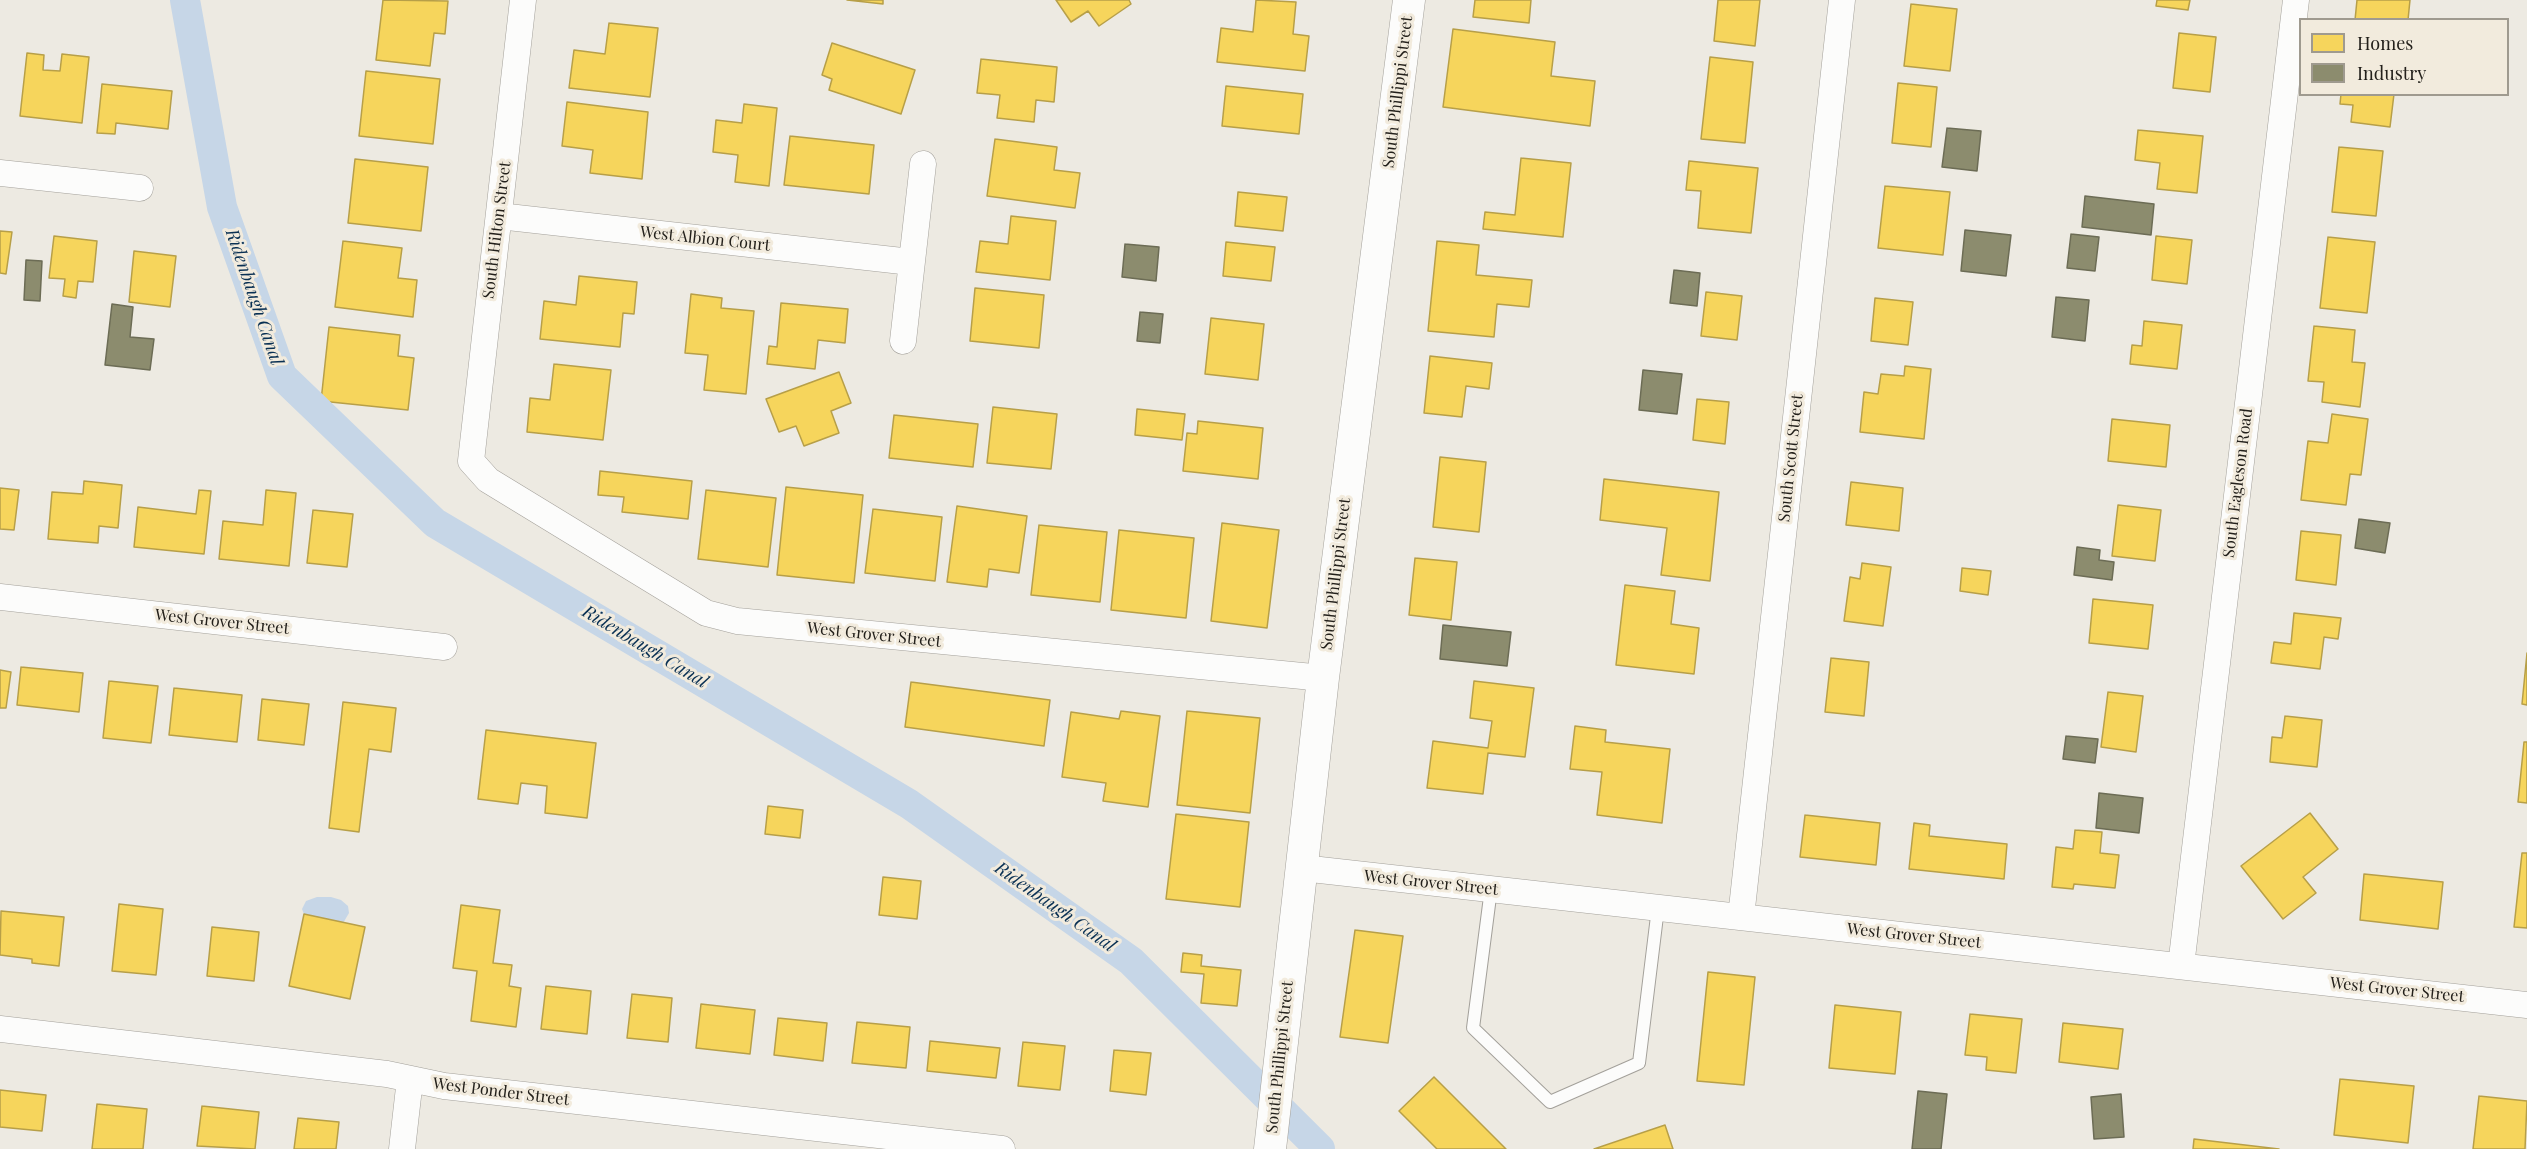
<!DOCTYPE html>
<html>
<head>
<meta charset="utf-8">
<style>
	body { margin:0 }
	#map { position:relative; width:2527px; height:1149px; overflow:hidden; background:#edeae2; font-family:"Playfair Display",serif }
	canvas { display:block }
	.legend { position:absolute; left:2299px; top:18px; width:210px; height:78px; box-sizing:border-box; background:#f2ebdd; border:2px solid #9f9a8f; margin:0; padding:8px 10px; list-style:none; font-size:18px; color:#23201b }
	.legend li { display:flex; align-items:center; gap:12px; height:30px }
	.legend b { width:30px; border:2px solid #9f9a8f }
</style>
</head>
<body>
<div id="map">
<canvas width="2527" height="1149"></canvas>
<ul class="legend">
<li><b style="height:16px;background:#f6d55c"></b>Homes</li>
<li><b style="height:16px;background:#8c8c6e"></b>Industry</li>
</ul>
</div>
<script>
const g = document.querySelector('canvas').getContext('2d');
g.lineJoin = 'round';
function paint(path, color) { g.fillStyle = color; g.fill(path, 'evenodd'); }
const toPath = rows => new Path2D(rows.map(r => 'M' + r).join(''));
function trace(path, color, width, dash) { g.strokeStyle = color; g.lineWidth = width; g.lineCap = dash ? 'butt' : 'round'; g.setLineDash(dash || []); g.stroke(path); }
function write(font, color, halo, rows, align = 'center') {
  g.font = font + ' "Playfair Display",serif'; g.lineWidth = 6; g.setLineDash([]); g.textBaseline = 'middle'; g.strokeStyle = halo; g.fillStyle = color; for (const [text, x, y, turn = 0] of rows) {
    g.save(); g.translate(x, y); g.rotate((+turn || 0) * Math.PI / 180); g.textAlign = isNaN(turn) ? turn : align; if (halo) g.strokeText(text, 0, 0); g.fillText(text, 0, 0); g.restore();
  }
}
paint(toPath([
	[317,897,331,897,341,900,348,906,349,913,342,925,305,917,302,909,306,901]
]), '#c6d6e7');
const homes = toPath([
	[383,0,448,1,445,34,434,33,430,66,376,60,383,0],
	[847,0,883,0,883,4,847,0],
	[1056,0,1129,0,1131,4,1099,26,1088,11,1071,22,1056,0],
	[1256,0,1296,2,1293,34,1309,36,1305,71,1217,62,1221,28,1253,32,1256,0],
	[1475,0,1531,0,1529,23,1473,17,1475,0],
	[1718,0,1760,0,1755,46,1714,41,1718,0],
	[2157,0,2190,0,2188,10,2156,6,2157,0],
	[2357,0,2410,0,2408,20,2355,20,2357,0],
	[1911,4,1957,9,1950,71,1904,66,1911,4],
	[609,23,658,28,650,97,569,88,574,50,605,54,609,23],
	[1453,29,1555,42,1551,76,1595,81,1590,126,1443,107,1453,29],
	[2179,33,2216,37,2210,92,2173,88,2179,33],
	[832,43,915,70,901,114,829,90,832,79,822,75,832,43],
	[27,53,44,55,43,70,60,71,62,54,89,57,82,123,20,116,27,53],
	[1710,57,1753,62,1745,143,1701,139,1710,57],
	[981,59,1057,67,1054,102,1036,100,1034,122,997,118,1000,95,977,93,981,59],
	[366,71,440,79,433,144,359,136,366,71],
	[1898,83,1937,87,1931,147,1892,143,1898,83],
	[102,84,172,91,168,129,116,123,115,134,97,133,102,84],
	[1226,86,1303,94,1299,134,1222,126,1226,86],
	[2341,94,2394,94,2390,127,2351,122,2353,105,2340,104,2341,94],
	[567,102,648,112,642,179,590,173,593,150,562,146,567,102],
	[744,104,777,108,769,186,735,182,738,155,713,152,716,120,742,123,744,104],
	[2138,130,2203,136,2197,193,2157,189,2160,163,2135,160,2138,130],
	[790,136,874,145,869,194,784,185,790,136],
	[995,139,1057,147,1054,170,1080,173,1075,208,987,196,995,139],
	[2339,147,2383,151,2376,216,2332,212,2339,147],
	[1521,158,1571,163,1563,237,1483,229,1485,212,1515,215,1521,158],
	[355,159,428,167,421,231,348,223,355,159],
	[1689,161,1758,168,1751,233,1698,228,1701,191,1686,190,1689,161],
	[1885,186,1950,192,1943,255,1878,248,1885,186],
	[1238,192,1287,197,1283,231,1235,226,1238,192],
	[1011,216,1056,221,1050,280,976,272,980,241,1008,244,1011,216],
	[0,231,12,232,6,274,0,273,0,231],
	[54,236,97,241,93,282,78,281,76,298,63,296,65,279,49,278,54,236],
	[2156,236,2192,240,2187,284,2152,280,2156,236],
	[2328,237,2375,242,2367,313,2320,308,2328,237],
	[343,241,402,248,398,278,417,280,413,317,335,307,343,241],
	[1437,241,1479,245,1476,275,1532,280,1529,307,1497,304,1494,337,1428,331,1437,241],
	[1226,242,1275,247,1271,281,1223,276,1226,242],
	[134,251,176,256,170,307,129,302,134,251],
	[579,276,637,282,634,314,623,313,620,347,540,339,544,301,576,305,579,276],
	[975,288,1044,295,1039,348,970,341,975,288],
	[1706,292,1742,296,1737,340,1701,336,1706,292],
	[691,294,722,298,721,308,754,311,746,394,704,390,708,355,685,353,691,294],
	[1875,298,1913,302,1908,345,1871,341,1875,298],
	[781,303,848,309,845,343,818,340,815,369,767,364,769,346,777,347,781,303],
	[1211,318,1264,324,1258,380,1205,374,1211,318],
	[2144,321,2182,325,2177,369,2130,364,2132,345,2142,346,2144,321],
	[2314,326,2355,330,2352,362,2365,363,2360,407,2322,402,2324,382,2308,381,2314,326],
	[329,327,400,335,398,356,414,358,408,410,321,401,329,327],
	[1430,356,1492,363,1489,389,1466,386,1462,417,1424,413,1430,356],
	[554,364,611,370,603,440,527,432,530,398,550,400,554,364],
	[1905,366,1931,369,1924,439,1860,432,1864,392,1878,394,1881,374,1904,376,1905,366],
	[839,372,851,403,831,411,839,433,804,446,796,426,779,432,766,399,839,372],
	[1697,399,1729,402,1725,444,1693,440,1697,399],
	[993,407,1057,414,1051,469,987,463,993,407],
	[1137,409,1185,414,1182,440,1135,435,1137,409],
	[2332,414,2368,419,2361,475,2350,474,2346,505,2301,500,2308,441,2328,443,2332,414],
	[894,415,978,424,973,467,889,458,894,415],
	[2112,419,2170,425,2166,467,2108,461,2112,419],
	[1198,421,1263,428,1258,479,1183,471,1187,433,1197,434,1198,421],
	[1440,457,1486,462,1479,532,1433,527,1440,457],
	[600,471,692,481,688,519,622,512,624,497,598,495,600,471],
	[1604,479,1719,492,1710,581,1661,575,1667,528,1600,520,1604,479],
	[84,481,122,485,118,528,99,526,98,543,48,539,52,492,83,494,84,481],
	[1851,482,1903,488,1899,531,1846,525,1851,482],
	[786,487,863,495,854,583,777,575,786,487],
	[0,488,19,490,14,530,0,529,0,488],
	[199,490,211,491,204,554,134,547,138,507,196,514,199,490],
	[266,490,296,493,289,566,219,559,223,521,263,525,266,490],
	[706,490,776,498,768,567,698,559,706,490],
	[2118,505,2161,510,2155,561,2112,556,2118,505],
	[957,506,1027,516,1019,573,989,569,987,587,947,582,957,506],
	[873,509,942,517,935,581,865,573,873,509],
	[313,510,353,514,347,567,307,563,313,510],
	[1222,523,1279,530,1267,628,1211,621,1222,523],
	[1039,525,1107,532,1100,602,1031,595,1039,525],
	[1119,530,1194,538,1186,618,1111,610,1119,530],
	[2301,531,2341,535,2336,585,2296,580,2301,531],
	[1415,558,1457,562,1451,620,1409,615,1415,558],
	[1862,563,1891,567,1883,626,1844,621,1850,577,1860,579,1862,563],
	[1962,568,1991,571,1988,595,1960,591,1962,568],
	[1625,585,1675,591,1671,624,1699,628,1694,674,1616,665,1625,585],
	[2093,599,2153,605,2148,649,2089,643,2093,599],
	[2294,613,2341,618,2338,639,2324,637,2320,669,2271,663,2274,642,2291,644,2294,613],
	[2527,653,2527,705,2522,704,2527,653],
	[1831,658,1869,662,1864,716,1825,712,1831,658],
	[21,667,83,673,79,712,17,705,21,667],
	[0,670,11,672,6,708,0,708,0,670],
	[109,681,158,686,151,743,103,738,109,681],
	[1474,681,1534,688,1525,757,1488,753,1483,794,1427,788,1433,741,1488,748,1492,721,1470,718,1474,681],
	[911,682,1050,700,1044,746,905,727,911,682],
	[174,688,242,695,237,742,169,735,174,688],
	[2108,692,2143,696,2136,752,2101,747,2108,692],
	[262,699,309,704,304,745,258,740,262,699],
	[343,702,396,708,391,752,369,749,359,832,329,828,343,702],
	[1121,711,1160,716,1148,807,1103,801,1106,783,1062,777,1071,712,1119,719,1121,711],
	[1187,711,1260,718,1250,813,1177,805,1187,711],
	[2285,716,2322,720,2317,767,2270,762,2272,737,2282,738,2285,716],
	[1575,726,1606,730,1605,742,1670,749,1662,823,1597,815,1602,772,1570,769,1575,726],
	[486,730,596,743,587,818,545,813,547,786,521,783,518,804,478,799,486,730],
	[2524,742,2527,742,2527,803,2518,802,2524,742],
	[768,806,803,810,800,838,765,834,768,806],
	[2310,813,2338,849,2303,877,2316,893,2283,919,2241,866,2310,813],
	[1176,814,1249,822,1240,907,1166,899,1176,814],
	[1805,815,1880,823,1876,865,1800,857,1805,815],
	[1914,823,1930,825,1929,836,2007,844,2004,879,1909,869,1914,823],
	[2075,830,2102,832,2100,853,2119,855,2115,888,2074,884,2073,889,2052,887,2056,847,2073,849,2075,830],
	[2522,853,2527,853,2527,928,2514,927,2522,853],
	[2364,874,2443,882,2438,929,2360,920,2364,874],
	[883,877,921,881,917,919,879,915,883,877],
	[119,904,163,909,156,975,112,971,119,904],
	[461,905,500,910,493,963,512,965,509,986,521,988,516,1027,471,1021,477,971,453,968,461,905],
	[1,911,64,917,59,966,32,963,32,959,0,955,1,911],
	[304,914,365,927,350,999,289,986,304,914],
	[212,927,259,932,254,981,207,976,212,927],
	[1355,930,1403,936,1388,1043,1340,1037,1355,930],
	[1183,953,1202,955,1201,966,1241,970,1237,1006,1201,1003,1204,974,1181,972,1183,953],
	[1708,972,1755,977,1744,1085,1697,1081,1708,972],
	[546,986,591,991,587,1034,541,1029,546,986],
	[632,994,672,998,668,1042,627,1038,632,994],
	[701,1004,755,1010,750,1054,696,1048,701,1004],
	[1835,1005,1901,1012,1895,1074,1829,1068,1835,1005],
	[1970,1014,2022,1019,2016,1073,1986,1070,1987,1057,1965,1055,1970,1014],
	[778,1018,827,1023,823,1061,774,1055,778,1018],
	[857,1022,910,1027,906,1068,852,1063,857,1022],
	[2063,1023,2123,1029,2118,1069,2059,1062,2063,1023],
	[930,1041,1000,1048,996,1078,927,1071,930,1041],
	[1023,1042,1065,1046,1060,1090,1018,1086,1023,1042],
	[1114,1050,1151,1053,1146,1095,1110,1091,1114,1050],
	[1434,1077,1506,1149,1437,1149,1399,1111,1434,1077],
	[2340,1079,2414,1086,2408,1143,2334,1135,2340,1079],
	[0,1090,46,1095,42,1131,0,1127,0,1090],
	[2479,1096,2527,1101,2525,1149,2473,1149,2479,1096],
	[97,1104,147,1109,143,1149,92,1149,97,1104],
	[202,1106,259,1112,255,1149,197,1146,202,1106],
	[298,1118,339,1122,336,1149,294,1149,298,1118],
	[1665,1125,1673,1149,1594,1149,1665,1125],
	[2194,1139,2279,1149,2193,1149,2194,1139]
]);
paint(homes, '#f6d55c');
trace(homes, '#b79f48', 1.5);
const industry = toPath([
	[1947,128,1981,131,1977,171,1942,167,1947,128],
	[2085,196,2154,204,2151,235,2082,227,2085,196],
	[1965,230,2011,235,2006,276,1961,271,1965,230],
	[2071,234,2099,237,2095,271,2067,268,2071,234],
	[1125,244,1159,247,1156,281,1122,277,1125,244],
	[26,260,42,261,40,301,24,300,26,260],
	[1674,270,1700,273,1697,306,1670,303,1674,270],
	[2056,297,2089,300,2085,341,2052,337,2056,297],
	[112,304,133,307,130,337,154,339,150,370,105,365,112,304],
	[1140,312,1163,314,1160,343,1137,341,1140,312],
	[1643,370,1682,374,1677,414,1639,410,1643,370],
	[2359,519,2390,523,2385,553,2355,548,2359,519],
	[2077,547,2100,550,2099,560,2114,562,2112,580,2074,575,2077,547],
	[1443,625,1511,632,1507,666,1440,659,1443,625],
	[2066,736,2098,739,2095,763,2063,759,2066,736],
	[2099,793,2143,798,2139,833,2096,828,2099,793],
	[1918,1091,1947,1094,1941,1149,1912,1149,1918,1091],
	[2121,1094,2124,1137,2094,1139,2091,1097,2121,1094]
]);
paint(industry, '#8c8c6e');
trace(industry, '#6c6c55', 1.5);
trace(toPath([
	[185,0,222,207,282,376,435,523,909,804,1131,961,1320,1149]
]), '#c6d6e7', 30);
const service = toPath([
	[1491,889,1473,1028,1550,1102,1639,1063,1658,908]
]);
const minor = toPath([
	[523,0,471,461,488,480,706,613,737,621,1323,678],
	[0,173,140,188],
	[499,216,911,262],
	[903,341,923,164],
	[0,597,444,647],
	[1302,868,2527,1005],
	[1741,917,1842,0],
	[2181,966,2296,0],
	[0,1029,387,1074,444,1086,1002,1149],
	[402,1149,410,1079]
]);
const tertiary = toPath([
	[1270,1149,1323,678,1409,0]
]);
trace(service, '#a3a09a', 14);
trace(minor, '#a3a09a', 27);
trace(tertiary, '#a3a09a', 33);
trace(service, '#fcfcfb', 12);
trace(minor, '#fcfcfb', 26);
trace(tertiary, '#fcfcfb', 32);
write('16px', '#23201b', '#f2ebdd', [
	["South Phillippi Street",1398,92,-83],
	["South Hilton Street",497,230,-83],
	["West Albion Court",705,239,6],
	["South Scott Street",1791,458,-84],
	["South Eagleson Road",2238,483,-83],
	["South Phillippi Street",1336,574,-83],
	["West Grover Street",222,622,6],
	["West Grover Street",874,635,6],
	["West Grover Street",1431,883,6],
	["West Grover Street",1914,936,6],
	["West Grover Street",2397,990,6],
	["South Phillippi Street",1280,1057,-84],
	["West Ponder Street",501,1092,7]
]);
write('italic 18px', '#093053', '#f2ebdd', [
	["Ridenbaugh Canal",254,297,71],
	["Ridenbaugh Canal",645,647,31],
	["Ridenbaugh Canal",1055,907,35]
]);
</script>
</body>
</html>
